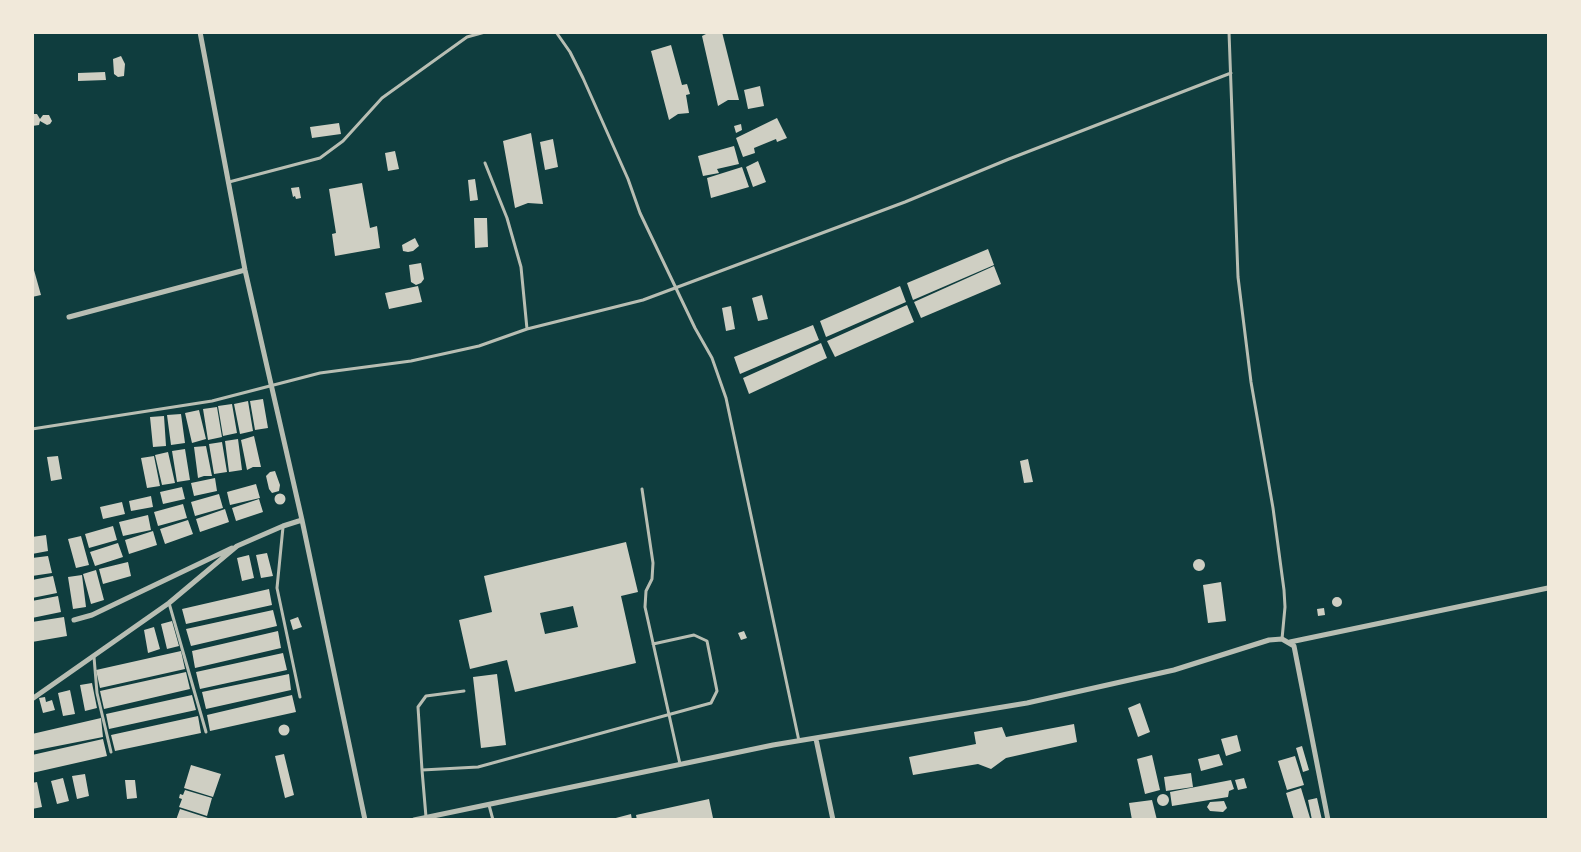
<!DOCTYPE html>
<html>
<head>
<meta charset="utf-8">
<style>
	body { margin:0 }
	#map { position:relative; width:1581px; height:852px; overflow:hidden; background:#0f3d3e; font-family:Roboto,sans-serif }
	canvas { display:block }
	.frame { position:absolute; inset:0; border:34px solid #f1e9da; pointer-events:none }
</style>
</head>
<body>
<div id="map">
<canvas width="1581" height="852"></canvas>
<div class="frame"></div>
</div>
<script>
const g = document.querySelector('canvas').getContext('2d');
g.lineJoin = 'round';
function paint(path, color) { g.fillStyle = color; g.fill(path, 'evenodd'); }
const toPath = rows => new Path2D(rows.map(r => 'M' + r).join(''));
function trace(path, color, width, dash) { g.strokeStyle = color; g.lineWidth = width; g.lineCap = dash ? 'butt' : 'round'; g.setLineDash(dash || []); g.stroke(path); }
paint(toPath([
	[710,32,722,32,739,100,728,100,718,106,702,36],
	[671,45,682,85,687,84,690,94,686,95,689,113,678,114,669,120,651,51],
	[121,56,125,64,124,76,118,77,114,74,113,59],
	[105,72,106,80,78,81,78,73],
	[760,86,764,106,748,109,744,90],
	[32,114,37,114,40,119,43,115,49,115,52,121,50,124,47,125,40,121,39,125,32,126],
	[777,118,787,138,777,142,776,139,754,148,755,153,743,157,736,138],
	[339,123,341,134,312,138,310,127],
	[741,124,742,130,736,133,734,126],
	[531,133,543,204,528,203,515,208,503,141],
	[553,139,558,167,545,170,540,142],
	[734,146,739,164,717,169,719,173,703,176,698,156],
	[395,151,399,169,388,171,385,153],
	[758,161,766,182,753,187,746,167],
	[742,167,749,187,711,198,707,178],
	[475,179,478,200,470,201,468,180],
	[362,183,370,228,377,226,380,248,335,256,332,234,336,233,329,189],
	[299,187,301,198,296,199,295,196,293,197,291,188],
	[474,218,487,218,488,247,475,248],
	[415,238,419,246,413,251,408,252,403,251,402,245],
	[988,249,994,265,913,300,907,283],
	[32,263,41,295,32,297],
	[421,263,424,279,421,283,416,285,411,282,409,265],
	[994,266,1001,284,921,318,914,302],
	[418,286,422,302,389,309,385,293],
	[900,286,906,302,826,337,820,321],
	[762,295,768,319,758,321,752,298],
	[907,305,914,322,835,357,827,341],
	[731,306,735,329,726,331,722,308],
	[813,325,819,340,740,374,734,357],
	[821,343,827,358,749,394,743,378],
	[263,399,268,428,255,430,250,401],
	[248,401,253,431,240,434,234,404],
	[232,404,237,433,223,436,218,406],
	[217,407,222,437,208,440,203,409],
	[199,410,206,439,192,443,185,413],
	[181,414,185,443,171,445,167,415],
	[164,416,166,446,153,447,150,417],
	[254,436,261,467,253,467,247,470,241,440],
	[238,439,242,470,229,472,225,441],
	[222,442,227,472,214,474,209,444],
	[206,446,212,476,204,476,198,478,194,447],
	[185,449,190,480,177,482,172,451],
	[168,452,175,483,162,485,155,455],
	[58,456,62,479,51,481,47,457],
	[154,456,160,486,147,488,141,458],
	[1028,459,1033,482,1024,483,1020,461],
	[275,471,280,485,279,491,272,493,269,489,266,476,270,472],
	[215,478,217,491,194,496,191,483],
	[256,484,260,498,230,505,227,492],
	[182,487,185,499,163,504,160,492],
	'274.5 499a5.5 5.5 0 1 1 11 0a5.5 5.5 0 1 1-11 0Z',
	[219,494,223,508,195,516,191,502],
	[151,496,153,507,131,511,129,501],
	[259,499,263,512,236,521,232,508],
	[122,502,125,514,103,519,100,507],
	[183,504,187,518,158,526,154,512],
	[225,509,229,522,200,532,196,519],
	[148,515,151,530,123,536,119,522],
	[188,520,193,534,165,544,160,529],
	[113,526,117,540,89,548,85,534],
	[153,531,157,545,129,554,125,540],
	[46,535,48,551,32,554,32,537],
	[81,536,89,565,76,568,68,539],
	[626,542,638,592,621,596,636,663,515,692,507,660,470,669,459,620,492,612,484,576],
	[573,606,578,627,545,634,540,613],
	[118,543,123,557,95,566,90,552],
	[267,553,273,576,261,578,256,555],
	[249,555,254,578,242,581,237,558],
	[48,556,52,573,32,576,32,558],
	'1193 565a6 6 0 1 1 12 0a6 6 0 1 1-12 0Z',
	[128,562,131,576,103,584,99,569],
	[96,570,104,600,91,604,83,574],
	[82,575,86,607,73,609,68,577],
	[53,576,57,593,32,598,32,580],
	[1221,582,1226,621,1208,623,1203,585],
	[269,589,272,605,186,624,182,609],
	[58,596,61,612,32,618,32,601],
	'1332 602a5 5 0 1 1 10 0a5 5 0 1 1-10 0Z',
	[1324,608,1325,615,1318,616,1317,609],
	[273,610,277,626,191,646,186,629],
	[64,617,67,636,32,642,32,622],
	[298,617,302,627,293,630,290,620],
	[172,621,179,646,167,649,161,624],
	[154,627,160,649,148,653,144,630],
	[278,631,281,648,195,668,192,651],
	[744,631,747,638,741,640,738,633],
	[181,651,185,669,100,688,96,670],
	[283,653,287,670,200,689,196,672],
	[186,672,190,689,104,709,100,691],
	[289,674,291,690,206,709,202,692],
	[497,674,506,745,481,748,473,677],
	[92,683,97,708,85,711,80,685],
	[70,690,75,714,63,716,58,693],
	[192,695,196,710,109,729,106,714],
	[292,695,296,712,210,731,207,715],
	[45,697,46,702,52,700,55,710,43,713,39,698],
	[1140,703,1150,732,1138,737,1128,708],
	[198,716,201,733,115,751,111,735],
	[101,718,103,737,32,751,32,734],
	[1074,724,1077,742,1006,758,991,769,978,764,913,775,909,757,976,744,974,732,1002,727,1006,737],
	'278.5 730a5.5 5.5 0 1 1 11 0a5.5 5.5 0 1 1-11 0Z',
	[1237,735,1241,751,1226,756,1221,739],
	[103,739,107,756,32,773,32,755],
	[1302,746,1309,770,1303,772,1296,748],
	[284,754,294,795,285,798,275,756],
	[1219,754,1223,765,1201,771,1198,759],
	[1152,755,1160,790,1145,794,1137,759],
	[1295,756,1304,785,1287,790,1278,761],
	[191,765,221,774,213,797,184,788],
	[1191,773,1193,787,1166,791,1164,777],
	[85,774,89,796,77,799,72,776],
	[63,778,69,801,57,804,51,781],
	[1244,778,1247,788,1238,790,1235,780],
	[125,780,135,780,137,798,127,799],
	[1231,780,1234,789,1229,791,1228,797,1172,806,1170,792],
	[37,782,42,807,32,809,32,783],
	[1301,788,1310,818,1294,820,1286,793],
	[185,790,212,798,207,816,179,807,182,799,179,798,180,794,183,795],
	'1157 800a6 6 0 1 1 12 0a6 6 0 1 1-12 0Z',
	[1317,798,1322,820,1312,820,1308,800],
	[709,799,713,818,637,820,636,815],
	[1152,800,1157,820,1132,820,1129,803],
	[1224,801,1227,808,1223,812,1210,811,1207,807,1210,802],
	[180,809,208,818,207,820,176,820],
	[631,814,632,820,612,820,612,819]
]), '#cfcfc3');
trace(toPath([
	[556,32,570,52,583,78,628,179,640,213,695,328,712,358,726,398,799,741],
	[1229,32,1238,277,1251,382,1273,508,1284,590,1285,607,1282,639],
	[485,163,507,218,521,267,527,329],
	[229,182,320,158,343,141,382,98,467,37,485,32],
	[32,429,212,401,320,373,411,361,479,346,527,329,643,300,905,202,1009,159,1231,73],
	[642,489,653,563,652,579,646,591,645,607,680,764],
	[283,527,277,588,300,697],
	[169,603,206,732],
	[94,657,97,693,111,752],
	[464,691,426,696,418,707,422,770,478,767,711,703,717,691,707,641,694,635,653,644],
	[422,770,426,817],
	[489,805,493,820]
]), '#b8beb3', 3);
trace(toPath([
	[200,32,245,270,302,520,365,820],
	[69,317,245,270],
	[74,620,92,615,232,548],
	[1290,642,1548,588],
	[32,699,169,603,237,546,283,526,302,520],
	[816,739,833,820],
	[414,820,773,745,1027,703,1174,670,1269,640,1282,639,1294,646,1328,820]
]), '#b8beb3', 5);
</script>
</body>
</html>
